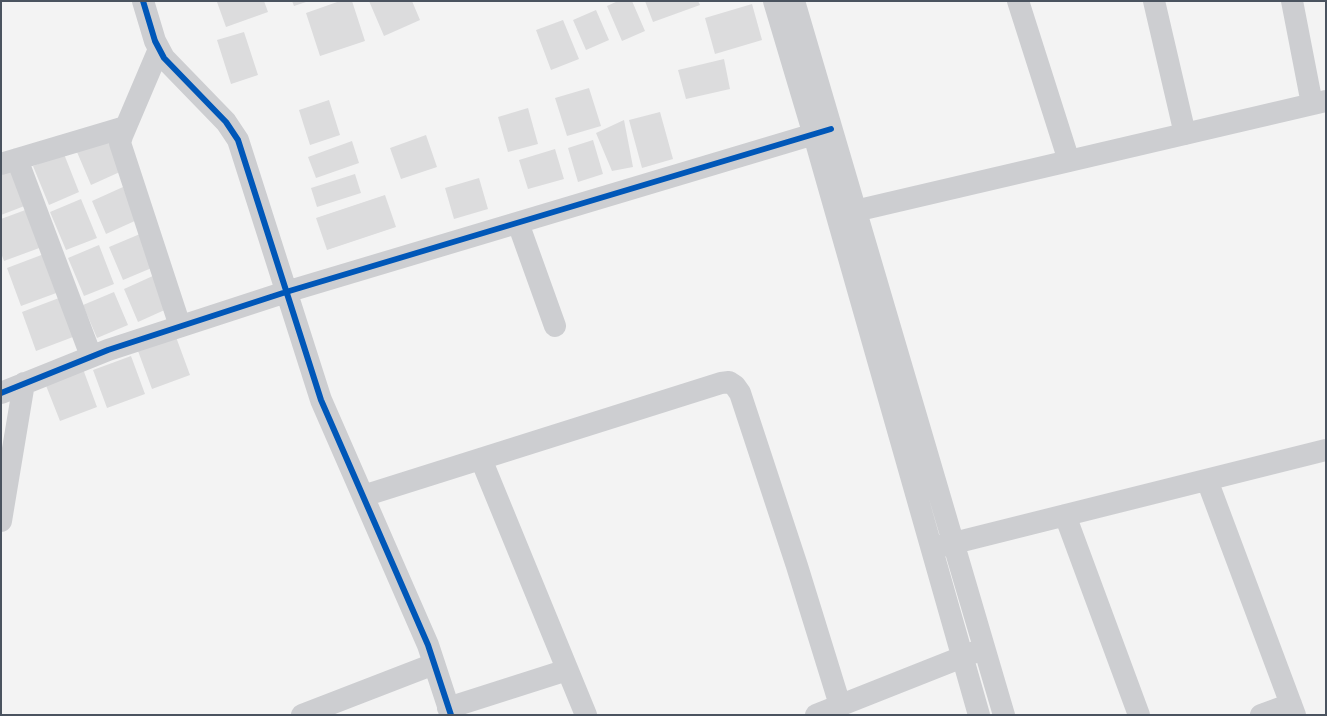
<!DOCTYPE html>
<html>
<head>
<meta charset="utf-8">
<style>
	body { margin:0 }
	#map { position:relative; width:1327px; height:716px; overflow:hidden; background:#f3f3f3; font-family:Signika,sans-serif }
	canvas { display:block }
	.frame { position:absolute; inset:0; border:2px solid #4a535f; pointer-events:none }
</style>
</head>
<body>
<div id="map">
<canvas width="1327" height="716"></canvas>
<div class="frame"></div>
</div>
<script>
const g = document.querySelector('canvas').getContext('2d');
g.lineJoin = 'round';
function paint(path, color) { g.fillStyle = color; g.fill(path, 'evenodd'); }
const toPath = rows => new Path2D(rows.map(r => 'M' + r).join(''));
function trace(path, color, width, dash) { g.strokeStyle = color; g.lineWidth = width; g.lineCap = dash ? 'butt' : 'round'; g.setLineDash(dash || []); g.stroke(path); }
paint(toPath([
	[221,1,264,1,268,12,226,27,217,2],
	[292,1,309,1,294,6],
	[340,1,352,1,365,41,320,56,306,13],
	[369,1,412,1,420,20,384,36],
	[618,1,632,1,645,31,622,41,607,6],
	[645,1,698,1,700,5,653,22],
	[752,4,762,40,715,54,705,18],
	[596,10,609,40,586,50,573,20],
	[563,20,579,59,551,70,536,30],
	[244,32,258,75,231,84,217,40],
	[724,59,730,89,686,99,678,70],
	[589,88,601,126,567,136,555,98],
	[329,100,340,135,310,145,299,110],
	[528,108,538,144,508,152,498,117],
	[660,112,673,159,642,168,629,120],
	[624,120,633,167,612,171,596,133],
	[426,135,437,167,401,179,390,148],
	[108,139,122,171,91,185,77,152],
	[593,140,603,174,578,182,568,148],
	[352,141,359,163,316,178,308,157],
	[555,149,564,179,528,189,519,160],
	[64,154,79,192,49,205,33,166],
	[13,167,27,205,1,215,1,171],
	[355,174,361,193,317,207,311,188],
	[479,178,488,209,454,219,445,188],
	[123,187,137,220,106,234,92,201],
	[385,195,396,227,327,250,316,218],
	[81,199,97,238,66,250,50,212],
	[28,209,42,247,4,261,1,253,1,219],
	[140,234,154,267,123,280,109,247],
	[99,245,114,284,84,296,68,258],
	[44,254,59,292,21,306,7,268],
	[155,275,169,308,138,322,124,289],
	[114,292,128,325,97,338,83,305],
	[59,298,73,337,36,351,22,312],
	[176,337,190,375,152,389,138,351],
	[131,356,145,394,107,408,93,370],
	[83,369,97,407,60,421,45,383]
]), '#dcdcdd');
trace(toPath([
	[143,1,155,41,164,58,226,122,238,140,321,400,428,645,451,715],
	[774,1,814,135,979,715],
	[794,1,1004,715],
	[1018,1,1069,161],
	[1154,1,1185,134],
	[1292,1,1312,104],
	[159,49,122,136,120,143,180,326],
	[17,159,91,356],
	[1,164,125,127],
	[855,211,1326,101],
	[518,223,555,326],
	[1,393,108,350,286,292,831,129],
	[481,459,586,715],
	[1207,480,1295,715],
	[363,496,721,383,729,382,735,386,740,393,797,566,840,705],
	[1065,515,1139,715],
	[1,521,24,383],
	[938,547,1326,450],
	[448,708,567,670],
	[302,715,434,664],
	[816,715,975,652],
	[1261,715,1291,704]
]), '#cdced1', 22);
trace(toPath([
	[143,1,155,41,164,58,226,122,238,140,321,400,428,645,451,715],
	[1,393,108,350,286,292,831,129]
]), '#0057b8', 6);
</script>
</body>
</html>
